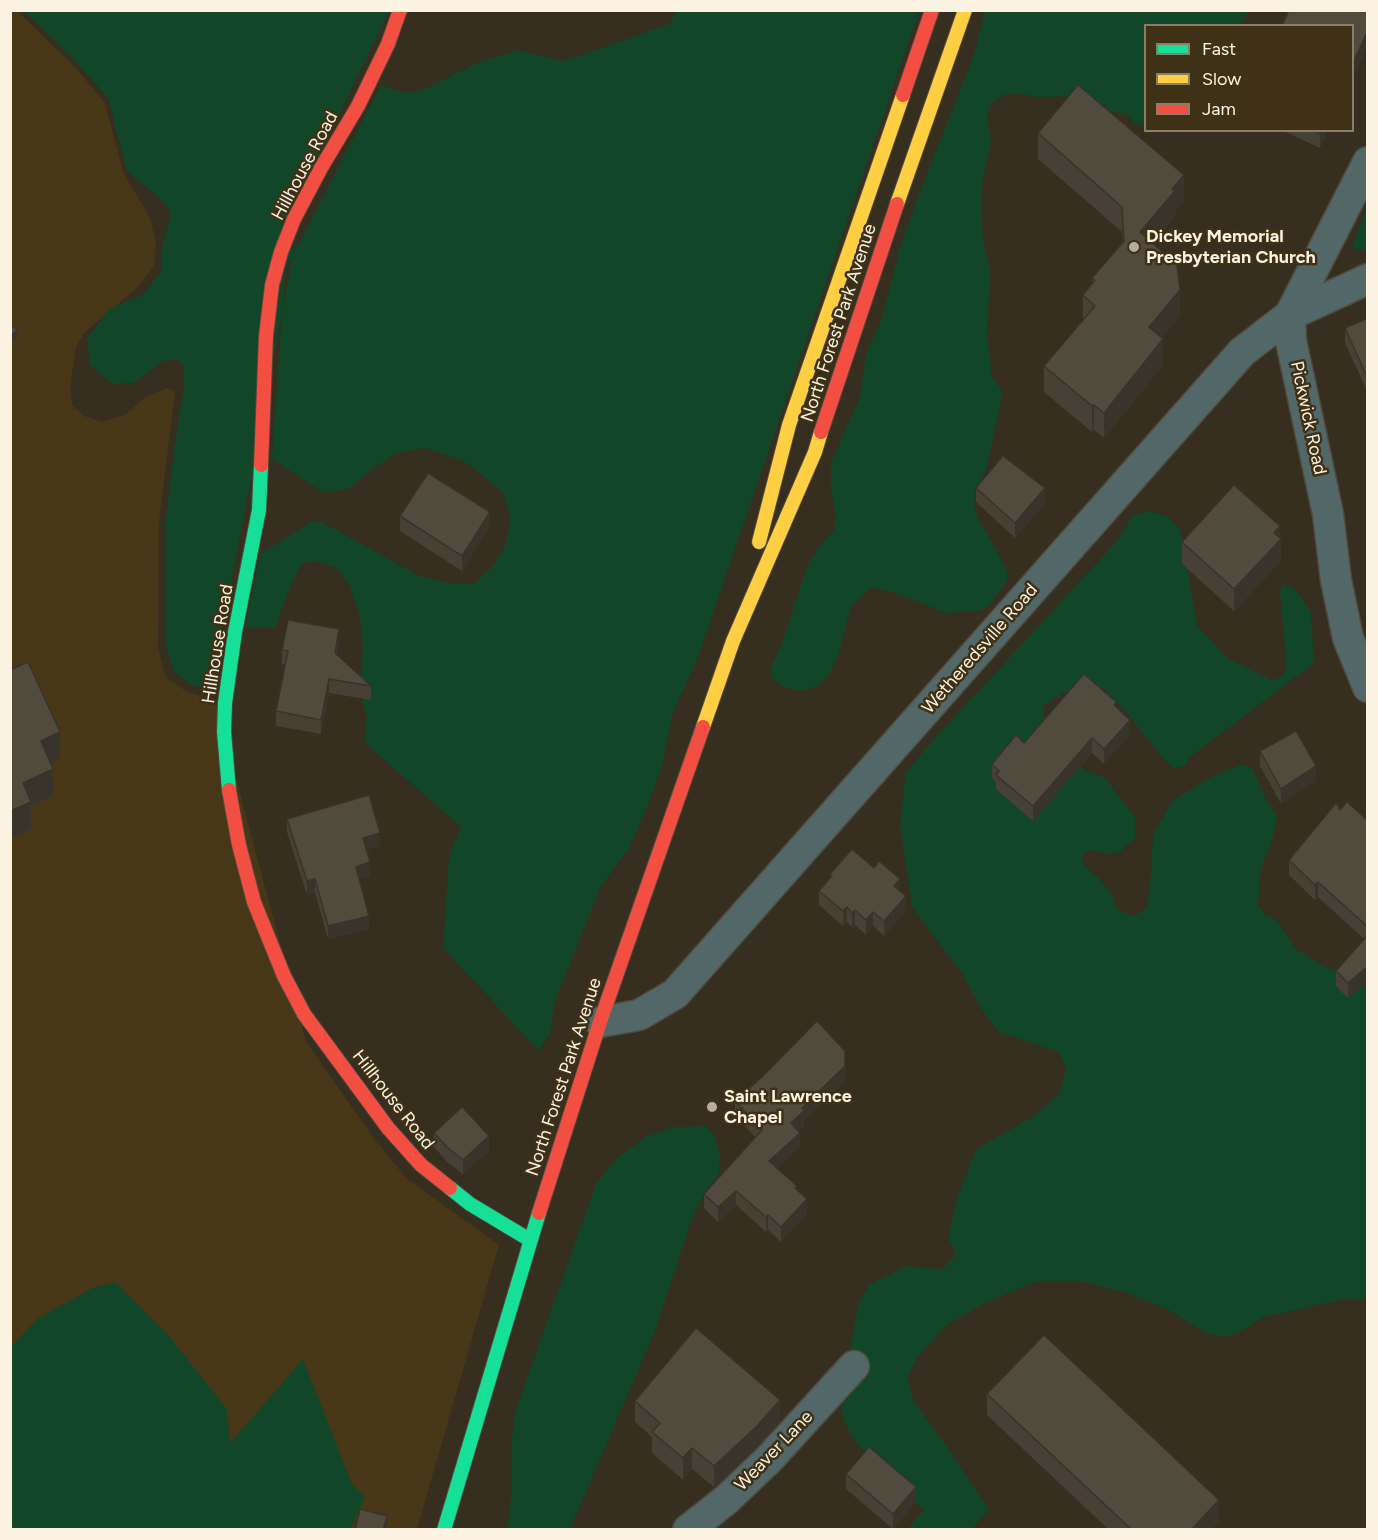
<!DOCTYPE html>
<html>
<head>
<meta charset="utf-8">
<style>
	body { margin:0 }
	#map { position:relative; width:1378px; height:1540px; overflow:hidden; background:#362e1f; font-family:Figtree,sans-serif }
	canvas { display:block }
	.frame { position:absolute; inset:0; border:12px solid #fbf2e2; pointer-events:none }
	.legend { position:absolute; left:1144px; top:24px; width:210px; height:108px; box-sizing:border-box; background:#3f3116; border:2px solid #8a7e68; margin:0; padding:8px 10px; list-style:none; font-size:18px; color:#fbf2e2 }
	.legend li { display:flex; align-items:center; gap:12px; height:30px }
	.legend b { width:30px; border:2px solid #8a7e68 }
</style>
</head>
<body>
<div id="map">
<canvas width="1378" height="1540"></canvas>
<div class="frame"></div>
<ul class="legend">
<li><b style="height:8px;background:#16e098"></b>Fast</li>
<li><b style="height:8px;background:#ffcf43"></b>Slow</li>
<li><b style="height:8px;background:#f24e42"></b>Jam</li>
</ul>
</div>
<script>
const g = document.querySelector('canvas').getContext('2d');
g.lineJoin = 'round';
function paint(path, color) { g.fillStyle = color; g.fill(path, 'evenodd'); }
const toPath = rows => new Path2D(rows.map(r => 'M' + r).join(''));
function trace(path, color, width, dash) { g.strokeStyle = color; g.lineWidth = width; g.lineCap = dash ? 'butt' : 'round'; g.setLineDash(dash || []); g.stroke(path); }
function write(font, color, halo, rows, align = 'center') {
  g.font = font + ' Figtree,sans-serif'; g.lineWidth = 5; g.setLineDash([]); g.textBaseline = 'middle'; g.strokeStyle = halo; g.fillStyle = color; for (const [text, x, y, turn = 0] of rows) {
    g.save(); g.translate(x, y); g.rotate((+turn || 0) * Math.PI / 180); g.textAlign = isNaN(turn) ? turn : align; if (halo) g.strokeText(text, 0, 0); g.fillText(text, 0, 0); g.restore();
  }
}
paint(toPath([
	[10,11,17,11,75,67,105,103,123,172,149,216,156,241,154,266,138,287,85,332,76,347,70,387,72,405,84,416,102,422,125,415,144,398,167,388,175,392,159,522,158,647,165,676,187,692,215,699,306,1041,372,1136,406,1178,499,1245,417,1529,11,1529]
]), '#473717');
paint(toPath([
	[24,11,389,11,305,185,258,446,210,689,189,684,174,671,166,649,166,519,174,451,184,386,184,367,179,359,164,361,133,383,112,384,90,365,87,339,110,308,143,295,161,271,163,242,171,213,162,200,127,171,108,98,70,55],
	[677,11,919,11,697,660,673,712,662,765,649,802,628,850,601,886,555,1001,550,1033,539,1051,443,948,449,857,461,827,364,742,367,717,360,693,363,650,360,617,350,586,337,568,316,561,302,563,290,587,275,628,245,628,260,554,311,522,322,522,419,576,451,584,475,583,493,566,506,544,511,517,502,491,465,462,425,448,396,453,363,476,351,488,336,491,321,491,272,459,285,270,381,85,402,92,420,91,477,63,518,50,564,61,669,24],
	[985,11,1249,11,1240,25,1146,26,1146,119,1141,124,1136,125,1126,114,1109,111,1085,96,1037,97,1021,94,1003,95,990,104,987,117,991,141,981,188,981,212,984,245,990,270,987,334,992,377,1003,392,987,467,975,492,974,504,978,518,1006,568,1008,579,989,606,978,611,946,613,893,592,871,587,851,606,838,657,828,676,818,686,800,691,781,686,772,677,771,666,781,646,808,564,821,544,834,530,836,513,831,493,831,463,860,396,866,354,882,318,899,251,918,196,974,55],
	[1367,208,1367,249,1358,250,1352,246],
	[1149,511,1166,516,1180,528,1197,625,1227,658,1272,680,1284,676,1286,660,1280,592,1282,584,1290,587,1298,592,1311,613,1314,663,1189,758,1185,766,1174,768,1164,760,1127,713,1104,689,1080,687,1060,694,1044,705,1043,724,1049,737,1083,769,1105,778,1135,817,1135,838,1120,852,1107,854,1091,850,1082,855,1083,865,1100,879,1112,895,1117,909,1133,916,1147,908,1151,874,1153,834,1173,800,1208,779,1241,764,1253,769,1266,799,1277,816,1273,838,1260,871,1258,905,1264,914,1276,919,1296,949,1325,967,1367,977,1367,1299,1340,1300,1264,1317,1239,1332,1226,1337,1206,1333,1167,1309,1127,1293,1080,1281,1036,1281,985,1303,947,1325,919,1355,907,1377,913,1400,948,1448,989,1510,972,1529,907,1529,924,1510,856,1443,843,1420,841,1396,859,1302,869,1285,907,1266,942,1269,956,1255,948,1238,956,1201,976,1149,1034,1116,1060,1093,1066,1069,1059,1052,999,1032,981,1009,963,975,912,907,900,825,906,772,935,738,1119,539,1131,517],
	[706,1126,715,1136,720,1156,719,1173,704,1194,691,1222,655,1331,570,1529,507,1529,511,1500,512,1440,515,1412,596,1184,616,1159,645,1137,673,1127],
	[116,1282,170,1337,227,1409,230,1443,303,1359,352,1484,365,1497,350,1529,11,1529,11,1347,38,1318,95,1287]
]), '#114628');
const street = toPath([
	[1368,162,1290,315,1291,341,1328,514,1336,580,1348,638,1368,687],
	[600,1022,639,1015,675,994,1242,352,1290,315,1368,279],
	[688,1530,726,1500,769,1459,854,1366]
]);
const fast = toPath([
	[229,790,224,732,225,703,235,632,259,510,261,465],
	[450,1188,470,1204,530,1240],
	[444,1530,539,1213]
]);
const slow = toPath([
	[897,204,965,10],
	[759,542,789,425,903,95],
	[703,727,733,641,815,452,821,432]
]);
const jam = toPath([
	[903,95,932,10],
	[821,432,897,204],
	[261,465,266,336,272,285,281,252,294,219,321,168,358,106,388,44,400,10],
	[229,790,239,845,254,902,284,976,304,1014,388,1128,421,1165,450,1188],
	[539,1213,600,1022,703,727]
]);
trace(street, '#50493c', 33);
trace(fast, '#50493c', 16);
trace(slow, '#50493c', 16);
trace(jam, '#50493c', 16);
trace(street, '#516768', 30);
trace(fast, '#16e098', 14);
trace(slow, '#ffcf43', 14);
trace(jam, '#f24e42', 14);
paint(toPath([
	[1281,130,1328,130,1320,148],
	[1038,133,1184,200,1175,212,1175,216,1153,243,1180,315,1161,338,1163,365,1104,438,1094,430,1092,432,1044,392,1044,366,1083,321,1083,295,1092,283,1092,278,1123,243,1122,232,1038,159],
	[1368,318,1368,393,1345,343,1345,328],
	[976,488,1045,503,1015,538,976,502],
	[400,516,490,527,462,571,400,531],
	[1280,538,1281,561,1234,611,1182,564,1182,542],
	[339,643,337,655,371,686,371,700,329,693,321,734,276,726,276,711,285,665,282,664,282,650],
	[1116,707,1130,734,1104,764,1092,753,1033,821,996,789,996,783,992,778,992,764,1024,743],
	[1260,751,1316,781,1281,804,1260,766],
	[1340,810,1368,821,1368,981,1348,998,1336,986,1336,971,1364,939,1318,897,1315,900,1289,875,1289,860],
	[287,819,380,846,367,850,370,876,359,879,369,929,328,939,315,892,307,895,287,832],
	[830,874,900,891,906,911,884,936,873,926,866,935,855,925,852,927,847,922,843,926,819,905,819,891,830,878],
	[845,1081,804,1120,804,1126,799,1131,800,1147,777,1168,797,1190,807,1214,781,1242,768,1230,766,1232,736,1205,718,1222,704,1208,704,1194,755,1137,735,1115,735,1101],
	[434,1133,489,1151,463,1174,447,1162,434,1147],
	[987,1394,1219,1521,1211,1530,1109,1530,987,1415],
	[635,1401,780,1421,757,1447,714,1487,692,1469,683,1480,652,1453,652,1437,635,1422],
	[846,1474,916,1502,893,1529,846,1489]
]), '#464035');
paint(toPath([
	[1368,30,1368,45,1353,78,1353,63],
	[1322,130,1328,130,1320,148,1320,134],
	[1184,175,1184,200,1175,212,1175,216,1140,257,1140,232,1172,189],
	[1180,290,1180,315,1149,352,1149,327],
	[17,330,17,337,10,345,10,337],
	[1163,339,1163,365,1104,438,1104,413],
	[1094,405,1094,430,1092,432,1092,406],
	[1045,488,1045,503,1015,538,1015,523],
	[490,512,490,527,462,571,462,556],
	[1280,526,1280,541,1281,539,1281,561,1234,611,1234,589],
	[339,629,339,643,335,667,335,653],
	[329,679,329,693,321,734,321,720],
	[1130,720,1130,734,1104,764,1104,749],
	[60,732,60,759,41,768,41,741],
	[1092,738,1092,753,1033,821,1033,806],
	[1316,766,1316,781,1281,804,1281,789],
	[53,769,53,796,31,806,31,829,10,839,10,811,23,783],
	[380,833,380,846,363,852,363,838],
	[370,862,370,876,356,880,356,867],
	[315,879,315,892,307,895,307,881],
	[900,879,900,893,894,886],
	[1318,882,1318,897,1315,900,1315,885],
	[906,896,906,911,884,936,884,921],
	[847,907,847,922,843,926,843,911],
	[855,910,855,925,852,927,852,913],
	[873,912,873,926,866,935,866,920],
	[369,916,369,929,328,939,328,926],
	[1368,966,1368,981,1348,998,1348,983],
	[845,1066,845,1081,804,1120,804,1126,791,1137,791,1123,802,1108],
	[800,1133,800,1147,769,1176,769,1161],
	[489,1136,489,1151,463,1174,463,1160],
	[736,1191,736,1205,718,1222,718,1207],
	[807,1199,807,1214,781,1242,781,1227],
	[768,1215,768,1230,766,1232,766,1217],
	[780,1400,780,1421,757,1447,714,1487,714,1466],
	[692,1448,692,1469,683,1480,683,1458],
	[916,1487,916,1502,893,1529,893,1514],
	[1219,1500,1219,1521,1211,1530,1191,1530],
	[387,1516,387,1524,385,1530,383,1530]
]), '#39342b');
const building = toPath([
	[1289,10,1368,10,1368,30,1353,63,1353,26,1282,26,1289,10],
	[1078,85,1184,175,1172,189,1175,191,1140,232,1177,265,1180,290,1149,327,1163,339,1104,413,1094,405,1092,406,1044,366,1095,306,1083,295,1095,280,1092,278,1124,241,1122,207,1038,133,1078,85],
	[1313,130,1322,130,1320,134,1313,130],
	[1368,318,1368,379,1345,328,1368,318],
	[10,324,17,330,10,337,10,324],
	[1003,456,1045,488,1015,523,976,488,1003,456],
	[428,473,490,512,462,556,400,516,428,473],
	[1234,485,1280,526,1274,533,1281,539,1234,589,1182,542,1234,485],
	[288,620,339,629,335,653,371,686,329,679,321,720,276,711,288,651,282,650,288,620],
	[28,662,60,732,41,741,53,769,23,783,31,802,10,811,10,670,28,662],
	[1084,674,1116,702,1114,705,1130,720,1104,749,1092,738,1033,806,996,775,999,771,992,764,1016,735,1024,743,1084,674],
	[1296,731,1316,766,1281,789,1260,751,1296,731],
	[369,795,380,833,363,838,370,862,356,867,369,916,328,926,315,879,307,881,287,819,369,795],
	[1347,802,1368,821,1368,927,1318,882,1315,885,1289,860,1336,803,1340,810,1347,802],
	[852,849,874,868,879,861,900,879,894,886,906,896,884,921,873,912,866,920,855,910,852,913,847,907,843,911,819,891,832,876,830,874,852,849],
	[1368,935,1368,966,1348,983,1336,971,1368,935],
	[817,1021,845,1051,845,1066,802,1108,804,1111,791,1123,800,1133,769,1161,797,1186,795,1188,807,1199,781,1227,768,1215,766,1217,736,1191,718,1207,704,1194,762,1130,735,1101,762,1077,817,1021],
	[462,1107,489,1136,463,1160,447,1147,434,1133,462,1107],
	[696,1328,780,1400,757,1426,714,1466,692,1448,683,1458,652,1432,660,1423,635,1401,696,1328],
	[1044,1335,1219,1500,1191,1530,1132,1530,987,1394,1044,1335],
	[869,1447,916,1487,893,1514,846,1474,869,1447],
	[360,1509,387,1516,383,1530,355,1530,360,1509]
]);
paint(building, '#514b3e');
trace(building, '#39342b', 1.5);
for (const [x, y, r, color] of [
	[1134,247,6,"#b6ad9e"],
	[712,1107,6,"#b6ad9e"]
]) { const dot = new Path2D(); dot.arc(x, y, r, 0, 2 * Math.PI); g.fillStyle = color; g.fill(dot); trace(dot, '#3f3116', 2); }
write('18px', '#fbf2e2', '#3f3116', [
	["Hillhouse Road",305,166,-62],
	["North Forest Park Avenue",839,323,-72],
	["Pickwick Road",1308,418,78],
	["Hillhouse Road",218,644,-81],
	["Wetheredsville Road",980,649,-49],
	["North Forest Park Avenue",564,1077,-72],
	["Hillhouse Road",393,1100,52],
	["Weaver Lane",774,1451,-46]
]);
write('bold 18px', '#fbf2e2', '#3f3116', [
	["Dickey Memorial",1146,237],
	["Presbyterian Church",1146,258],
	["Saint Lawrence",724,1097],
	["Chapel",724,1118]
], 'left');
</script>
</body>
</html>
